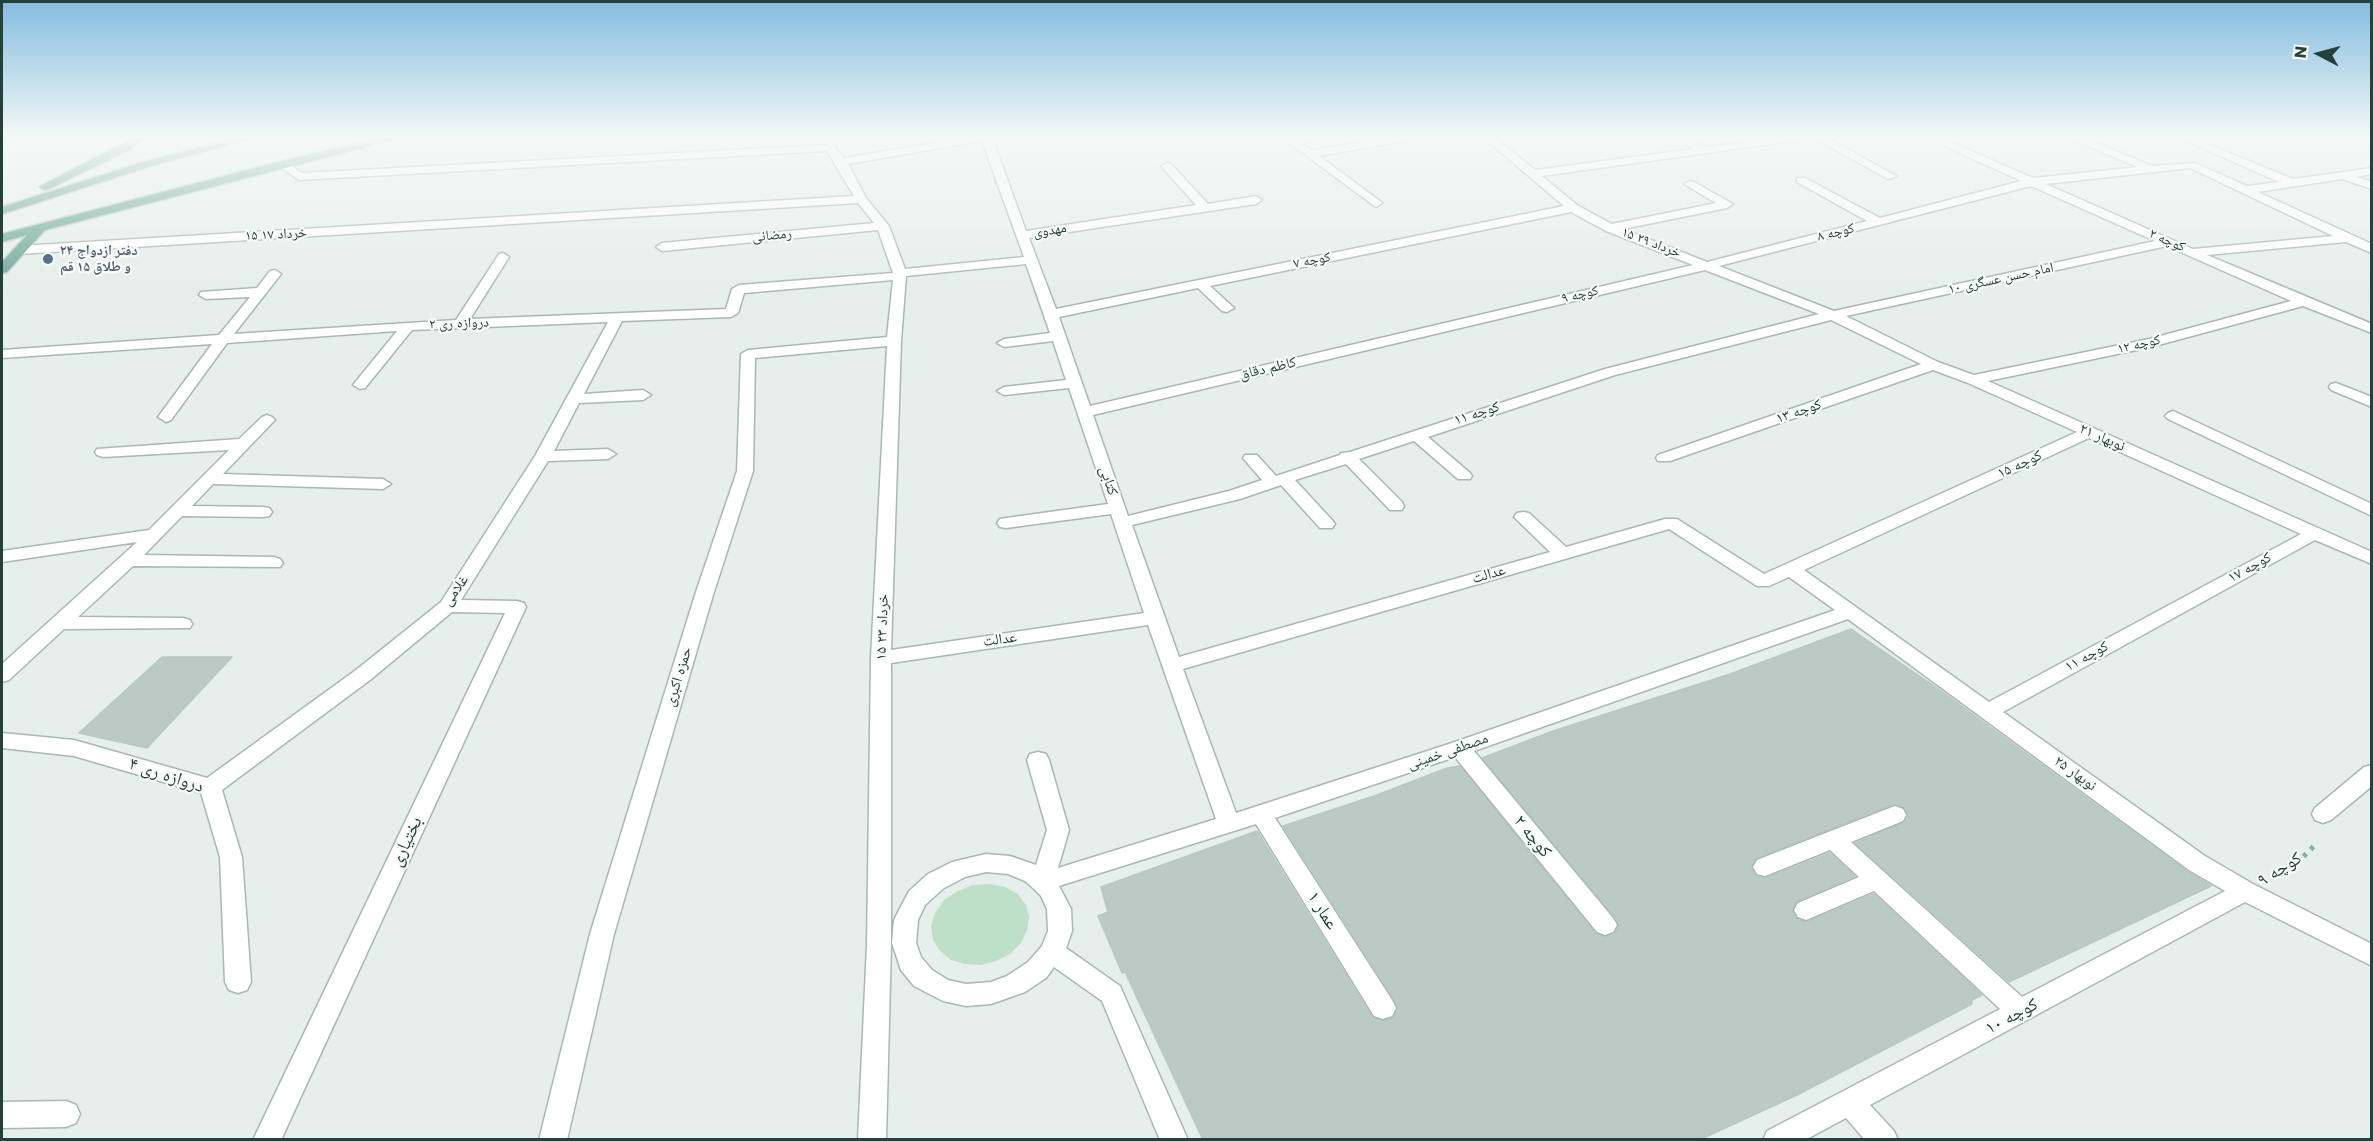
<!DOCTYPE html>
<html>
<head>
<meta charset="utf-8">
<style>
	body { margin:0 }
	#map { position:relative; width:2373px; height:1141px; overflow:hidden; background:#e6efeb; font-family:Poppins,sans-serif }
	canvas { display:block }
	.frame { position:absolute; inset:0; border:3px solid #24423a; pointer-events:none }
	.north { position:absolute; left:2289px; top:24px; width:60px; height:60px; -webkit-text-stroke:4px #f7fbf9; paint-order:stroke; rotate:276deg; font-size:16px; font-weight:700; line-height:24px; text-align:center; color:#24423a }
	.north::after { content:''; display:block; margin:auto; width:21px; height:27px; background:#24423a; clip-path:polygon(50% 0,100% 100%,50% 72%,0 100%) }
</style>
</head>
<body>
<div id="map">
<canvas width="2373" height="1141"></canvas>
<div class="frame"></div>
<div class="north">N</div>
</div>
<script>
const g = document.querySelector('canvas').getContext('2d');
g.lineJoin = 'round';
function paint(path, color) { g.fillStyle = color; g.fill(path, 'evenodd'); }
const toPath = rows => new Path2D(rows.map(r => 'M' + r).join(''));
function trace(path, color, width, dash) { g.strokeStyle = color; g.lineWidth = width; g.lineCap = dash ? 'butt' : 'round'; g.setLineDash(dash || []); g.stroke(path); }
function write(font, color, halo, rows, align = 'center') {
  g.font = font + ' Poppins,"Noto Naskh Arabic",sans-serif'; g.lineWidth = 4.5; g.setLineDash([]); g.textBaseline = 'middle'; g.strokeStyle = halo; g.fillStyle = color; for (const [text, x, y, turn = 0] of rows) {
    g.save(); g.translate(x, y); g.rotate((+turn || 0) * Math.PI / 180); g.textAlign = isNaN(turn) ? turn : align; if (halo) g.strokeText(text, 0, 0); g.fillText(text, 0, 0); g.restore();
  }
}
paint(toPath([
	[990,884,1005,887,1018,894,1026,905,1029,917,1027,930,1021,943,1010,954,996,961,981,965,965,964,951,960,940,951,933,940,931,926,935,913,944,900,958,891,973,885]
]), '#bfe0c8');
const building = toPath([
	[1851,629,1937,688,2188,872,2211,886,2009,982,1855,843,1905,822,1908,816,1905,808,1894,804,1756,858,1751,868,1756,876,1766,878,1830,853,1855,876,1797,901,1792,909,1796,918,1807,922,1874,894,1982,995,1972,1000,1972,1004,1797,1095,1699,1140,1203,1140,1125,972,1122,973,1098,916,1108,912,1101,887,1257,831,1372,1017,1382,1021,1393,1018,1398,1009,1394,999,1283,826,1377,795,1447,768,1460,766,1595,933,1606,937,1614,934,1619,926,1615,917,1482,758,1553,731,1730,674,1851,629],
	[162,657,232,657,147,748,79,733,162,657]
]);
paint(building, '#bbcac4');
trace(building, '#b8c9c2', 1.5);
const minor = toPath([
	[827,137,837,137,839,140,835,148,844,158,969,137,992,137,1026,231,1196,205,1161,166,1167,163,1171,164,1208,204,1256,196,1262,200,1256,204,1029,238,1056,309,1564,206,1483,137,1494,137,1535,170,1693,149,1675,137,1688,137,1706,147,1786,137,1826,137,1896,176,1890,179,1886,178,1814,138,1542,176,1577,205,1612,224,1716,203,1684,184,1690,181,1694,182,1733,204,1727,208,1623,229,1707,262,1867,221,1797,182,1797,178,1805,178,1880,218,2021,181,1925,137,1939,137,2033,178,2137,167,2067,137,2081,137,2152,166,2195,163,2247,186,2279,182,2177,137,2191,137,2293,179,2372,168,2372,174,2357,177,2372,182,2372,189,2342,179,2258,192,2372,244,2372,253,2346,242,2207,255,2372,324,2372,333,2303,306,2151,347,1988,381,2372,552,2372,564,2315,540,2003,712,2205,856,2253,884,2372,944,2372,966,2245,902,1870,1105,1894,1131,1898,1140,1865,1140,1846,1118,1805,1140,1763,1140,1767,1131,2000,1009,1874,891,1806,920,1798,917,1794,910,1798,903,1859,877,1830,850,1765,876,1757,874,1753,867,1757,860,1887,809,1895,806,1903,809,1906,815,1903,821,1851,842,2022,997,2225,891,2189,870,1848,619,1474,751,1613,918,1617,925,1613,932,1605,935,1597,932,1455,757,1275,818,1392,1000,1396,1008,1392,1016,1383,1019,1374,1016,1256,824,1059,886,1071,909,1072,931,1066,948,1120,986,1188,1140,1160,1140,1102,1001,1054,967,1046,978,1025,992,991,1004,966,1006,943,1001,914,986,901,970,892,943,894,920,909,891,928,874,952,862,986,854,1010,856,1036,865,1047,830,1027,760,1030,754,1038,752,1046,754,1049,760,1069,830,1058,868,1216,819,1148,625,891,663,891,944,886,1140,858,1140,867,944,871,658,887,346,755,358,753,471,713,595,614,934,567,1140,539,1140,590,934,695,595,737,471,741,354,748,350,887,337,893,280,744,293,738,313,731,317,622,321,584,394,643,390,651,395,643,400,579,403,554,451,608,449,616,454,608,459,548,461,461,600,517,601,524,603,526,607,281,1140,253,1140,505,613,452,612,370,680,222,790,242,857,251,982,247,990,238,993,229,990,225,982,220,857,201,793,74,756,2,748,2,733,74,740,207,778,356,670,441,602,535,456,608,322,412,330,365,388,360,389,353,385,397,331,227,343,171,420,166,422,158,417,212,344,2,358,2,350,219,335,250,297,206,299,199,295,201,292,257,288,270,271,275,270,281,274,234,334,456,320,499,254,503,253,509,257,470,319,726,309,732,289,739,285,893,273,878,230,662,251,656,247,662,243,874,223,858,203,19,254,13,250,19,246,854,196,827,151,299,180,276,164,278,162,286,162,302,173,826,145,829,140,827,137],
	[982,141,1024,257,905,269,889,226,866,198,848,164,982,141],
	[2190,168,2333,236,2193,249,2046,184,2190,168],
	[2031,186,2155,241,1834,311,1719,266,2031,186],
	[1571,212,1606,231,1693,265,1090,406,1059,317,1198,288,1222,311,1227,312,1234,308,1210,286,1571,212],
	[2167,246,2291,301,2149,339,1974,375,1938,362,1846,316,2167,246],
	[1026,264,1050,333,1004,339,997,343,1004,347,1053,341,1066,380,1004,387,997,391,1004,395,1069,388,1108,504,1006,518,1000,519,997,523,1000,527,1006,528,1111,514,1144,613,891,650,901,341,906,276,1026,264],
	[1705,270,1819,314,1605,369,1350,452,1341,453,1340,455,1276,476,1257,455,1245,455,1243,458,1262,480,1229,491,1128,516,1093,415,1705,270],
	[1831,320,1921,364,1658,455,1656,458,1658,461,1670,461,1933,370,1968,383,2077,432,1764,574,1677,519,1665,519,1566,547,1529,513,1523,512,1517,513,1514,517,1550,552,1179,657,1132,525,1240,499,1281,485,1320,528,1332,528,1335,524,1332,520,1295,480,1346,464,1390,510,1402,510,1404,506,1402,502,1359,459,1414,441,1458,479,1470,479,1472,476,1470,473,1428,437,1615,375,1831,320],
	[2089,438,2301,534,1989,702,1804,570,2089,438],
	[1669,529,1757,586,1769,586,1789,577,1835,610,1452,743,1236,813,1183,669,1669,529],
	[986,872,1008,874,1025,881,1034,889,1041,896,1047,909,1048,931,1042,946,1028,962,1007,976,991,982,966,984,948,980,932,970,921,957,916,943,918,920,925,905,944,888,965,877,986,872],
	[1281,137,1322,137,1321,139,1301,143,1311,150,1392,137,1415,137,1410,140,1319,156,1380,201,1382,203,1376,207,1281,137],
	[2336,383,2372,397,2372,407,2331,390,2329,387,2331,384,2336,383],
	[2173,411,2372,504,2372,516,2168,419,2165,416,2168,413,2173,411],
	[267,415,272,417,275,420,272,423,223,474,383,479,391,484,383,489,213,484,192,506,263,507,269,508,272,512,269,516,263,517,182,516,144,555,274,557,280,559,283,563,280,567,133,566,78,617,183,618,190,620,192,624,190,628,64,629,9,680,2,682,2,664,137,542,2,562,2,551,149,530,229,450,103,457,97,455,95,452,97,449,239,439,262,417,267,415],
	[2372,765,2372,786,2331,820,2323,823,2315,820,2312,814,2315,808,2364,767,2372,765],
	[66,1101,76,1105,80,1114,76,1123,66,1127,2,1128,2,1102,66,1101]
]);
const major = toPath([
	[135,137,147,137,129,150,49,189,45,190,39,187,135,137],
	[242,137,259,137,154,165,2,214,2,207,146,161,242,137],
	[386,137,405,137,45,230,7,272,2,273,2,262,27,235,2,242,2,234,278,162,386,137]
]);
trace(minor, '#a8b8b2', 3);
trace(major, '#c2cac8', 3);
trace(toPath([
	[2278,872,2301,859,2317,843]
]), '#86b3a5', 5, [4, 6]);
paint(minor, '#fff');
paint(major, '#6aa596');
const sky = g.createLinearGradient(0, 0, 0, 297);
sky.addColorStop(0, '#84bce0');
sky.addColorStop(0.46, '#f4f8f6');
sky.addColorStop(1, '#f4f8f600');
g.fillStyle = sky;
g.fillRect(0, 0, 2373, 297);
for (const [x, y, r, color] of [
	[48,259,6,"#5c6f8a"]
]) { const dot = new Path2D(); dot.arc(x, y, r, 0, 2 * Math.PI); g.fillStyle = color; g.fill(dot); trace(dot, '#f7fbf9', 2); }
write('14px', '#24423a', '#f7fbf9', [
	["مهدوی",1050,231,-9],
	["کوچه ۸",1836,233,-14],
	["۱۵ خرداد ۱۷",276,235,-3],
	["رمضانی",772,236,-5],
	["کوچه ۲",2167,241,23],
	["۱۵ خرداد ۲۹",1651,243,21],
	["کوچه ۷",1312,261,-11],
	["امام حسن عسگری ۱۰",2001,279,-12],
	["کوچه ۹",1580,295,-13],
	["دروازه ری ۲",459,324,-2],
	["کوچه ۱۲",2139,345,-13]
]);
write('bold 14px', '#4e5e75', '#f7fbf9', [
	["دفتر ازدواج ۲۴",60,251],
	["و طلاق ۱۵ قم",60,267]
], 'left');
write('15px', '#24423a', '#f7fbf9', [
	["کاظم دقاق",1268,369,-13],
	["کوچه ۱۳",1799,412,-19],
	["کوچه ۱۱",1477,414,-18],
	["نوبهار ۲۱",2102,438,24],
	["کوچه ۱۵",2020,465,-25],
	["کتابی",1108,481,71],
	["کوچه ۱۷",2250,568,-29],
	["عدالت",1489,575,-16],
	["غلامی",456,591,-55],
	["۱۵ خرداد ۲۳",883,627,-88],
	["عدالت",1000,640,-8],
	["کوچه ۱۱",2087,657,-29],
	["حمزه اکبری",679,677,-73],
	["مصطفی خمینی",1448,752,-19],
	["نوبهار ۲۵",2075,774,36]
]);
write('18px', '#24423a', '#f7fbf9', [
	["دروازه ری ۴",166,776,18],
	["کوچه ۲",1532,837,51],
	["بختیاری",407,842,-65],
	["کوچه ۹",2280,870,-32],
	["عمار ۱",1322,911,58],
	["کوچه ۱۰",2012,1017,-28]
]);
</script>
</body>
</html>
